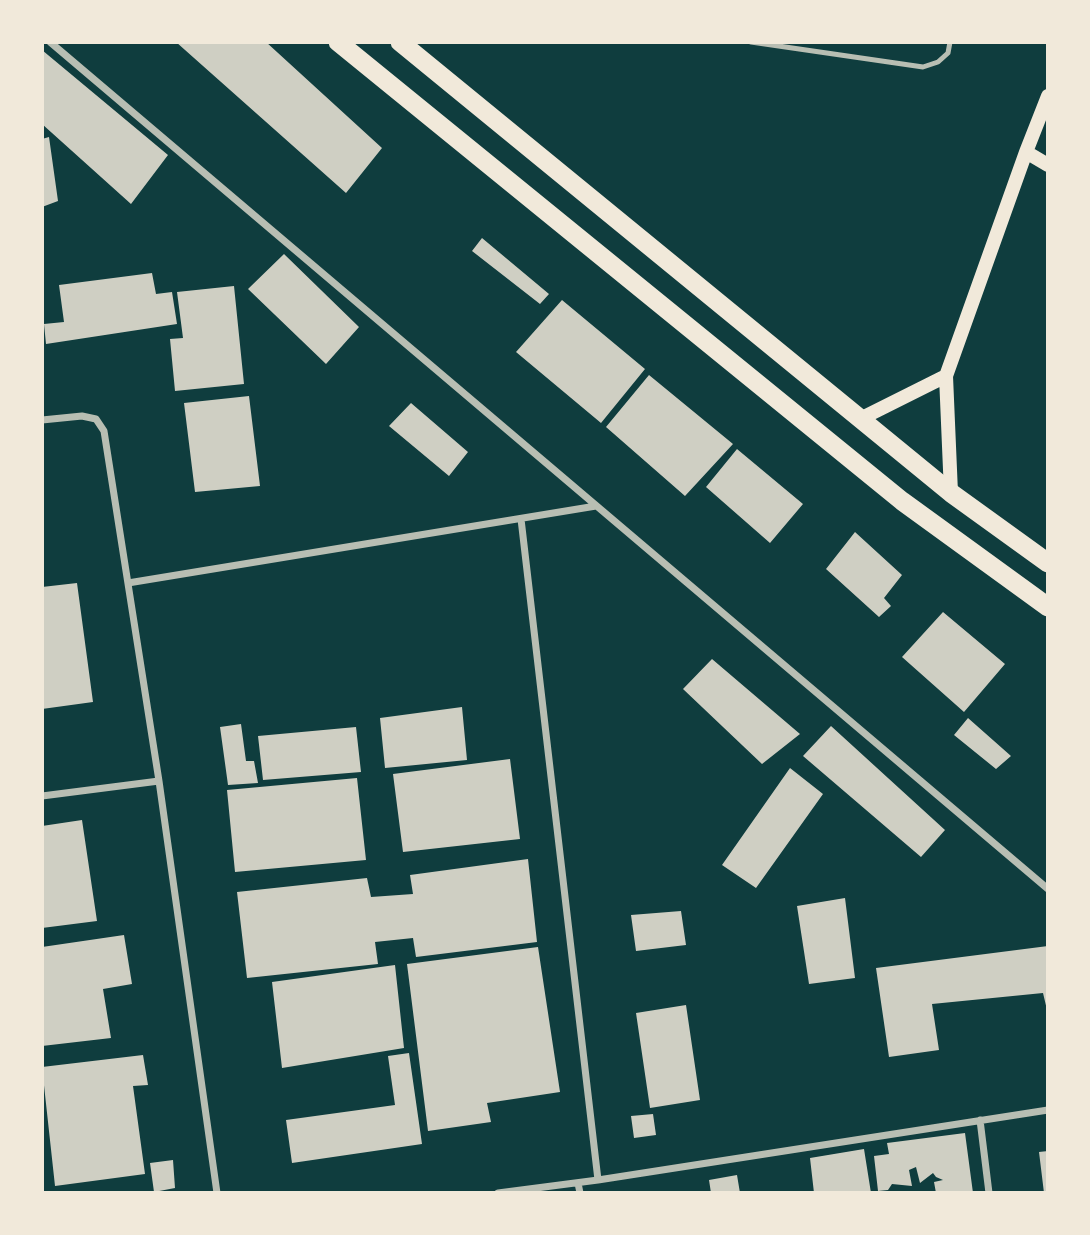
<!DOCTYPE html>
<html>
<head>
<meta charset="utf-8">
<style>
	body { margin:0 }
	#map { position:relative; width:1090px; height:1235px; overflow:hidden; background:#0f3d3e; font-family:"Nunito Sans",sans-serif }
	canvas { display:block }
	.frame { position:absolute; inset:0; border:44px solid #f1e9da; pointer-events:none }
</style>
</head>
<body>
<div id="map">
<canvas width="1090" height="1235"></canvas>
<div class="frame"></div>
</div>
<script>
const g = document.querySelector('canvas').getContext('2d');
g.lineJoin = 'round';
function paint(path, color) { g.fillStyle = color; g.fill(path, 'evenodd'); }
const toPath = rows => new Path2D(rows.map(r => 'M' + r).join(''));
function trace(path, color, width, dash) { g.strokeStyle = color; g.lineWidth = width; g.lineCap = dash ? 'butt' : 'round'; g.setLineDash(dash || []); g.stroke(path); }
paint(toPath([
	[176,42,266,42,382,148,346,193],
	[42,50,168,155,131,204,42,124],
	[49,137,58,201,42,207,42,139],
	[482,238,549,294,540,304,472,251],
	[284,254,359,327,326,364,248,289],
	[152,273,156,294,172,292,177,324,46,344,44,324,64,322,59,285],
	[234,286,244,384,175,391,170,339,183,338,177,292],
	[562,300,645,369,601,423,516,352],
	[649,375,733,444,685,496,606,427],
	[249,396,260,486,195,492,184,403],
	[411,403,468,452,449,476,389,426],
	[737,449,803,504,770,543,706,487],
	[855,532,902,575,884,598,891,606,879,617,826,569],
	[77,583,93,702,42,709,42,587],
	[943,612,1005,664,964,712,902,657],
	[712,659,800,734,762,764,683,689],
	[462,707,467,760,385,768,380,718],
	[968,718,1011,756,996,769,954,735],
	[241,724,246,761,254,761,258,783,228,785,220,727],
	[831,726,945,830,921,857,803,756],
	[356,727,361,772,263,780,258,736],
	[510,759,520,839,403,852,393,774],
	[790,768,823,794,756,888,722,865],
	[357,778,366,860,235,872,227,790],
	[82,820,97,921,42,928,42,826],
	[528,859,537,942,416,957,413,938,375,942,378,964,247,978,237,892,367,878,371,897,413,894,410,875],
	[845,898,855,978,809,984,797,906],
	[681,911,686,945,636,951,631,915],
	[124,935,132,984,103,989,111,1038,42,1046,42,947],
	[1048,946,1048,1014,1043,993,932,1004,939,1050,889,1057,876,968],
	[538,947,560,1092,487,1103,491,1122,428,1131,407,964],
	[395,965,404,1048,282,1068,272,982],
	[686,1005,700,1100,650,1108,636,1013],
	[409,1053,422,1144,292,1163,286,1120,395,1105,388,1056],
	[143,1055,148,1085,133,1086,145,1174,55,1186,42,1067],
	[653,1114,656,1135,634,1138,631,1116],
	[965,1133,973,1193,936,1193,934,1182,943,1180,936,1177,933,1173,920,1183,916,1167,909,1170,912,1186,892,1184,888,1190,878,1191,874,1156,889,1154,887,1143],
	[864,1149,871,1193,814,1193,810,1158],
	[1048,1151,1048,1193,1044,1193,1039,1152],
	[173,1160,175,1188,154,1192,150,1163],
	[737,1175,740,1193,711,1193,709,1180]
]), '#cfcfc3');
trace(toPath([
	[751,42,923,67,938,62,948,53,950,42]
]), '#b8beb3', 5);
trace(toPath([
	[50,42,1048,889],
	[42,420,82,416,96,419,104,431,159,781,217,1193],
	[521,519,598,1180],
	[128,583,596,506],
	[42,796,159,781],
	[980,1120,989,1193],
	[578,1183,580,1193],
	[498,1193,598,1180,1048,1110]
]), '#b8beb3', 7);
trace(toPath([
	[1026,152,1048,165],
	[860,419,946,376],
	[951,493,946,376,1026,152,1048,96]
]), '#f1e9da', 14);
trace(toPath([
	[338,42,902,501,1048,607],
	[400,42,951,493,1048,563]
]), '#f1e9da', 19);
</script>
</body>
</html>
